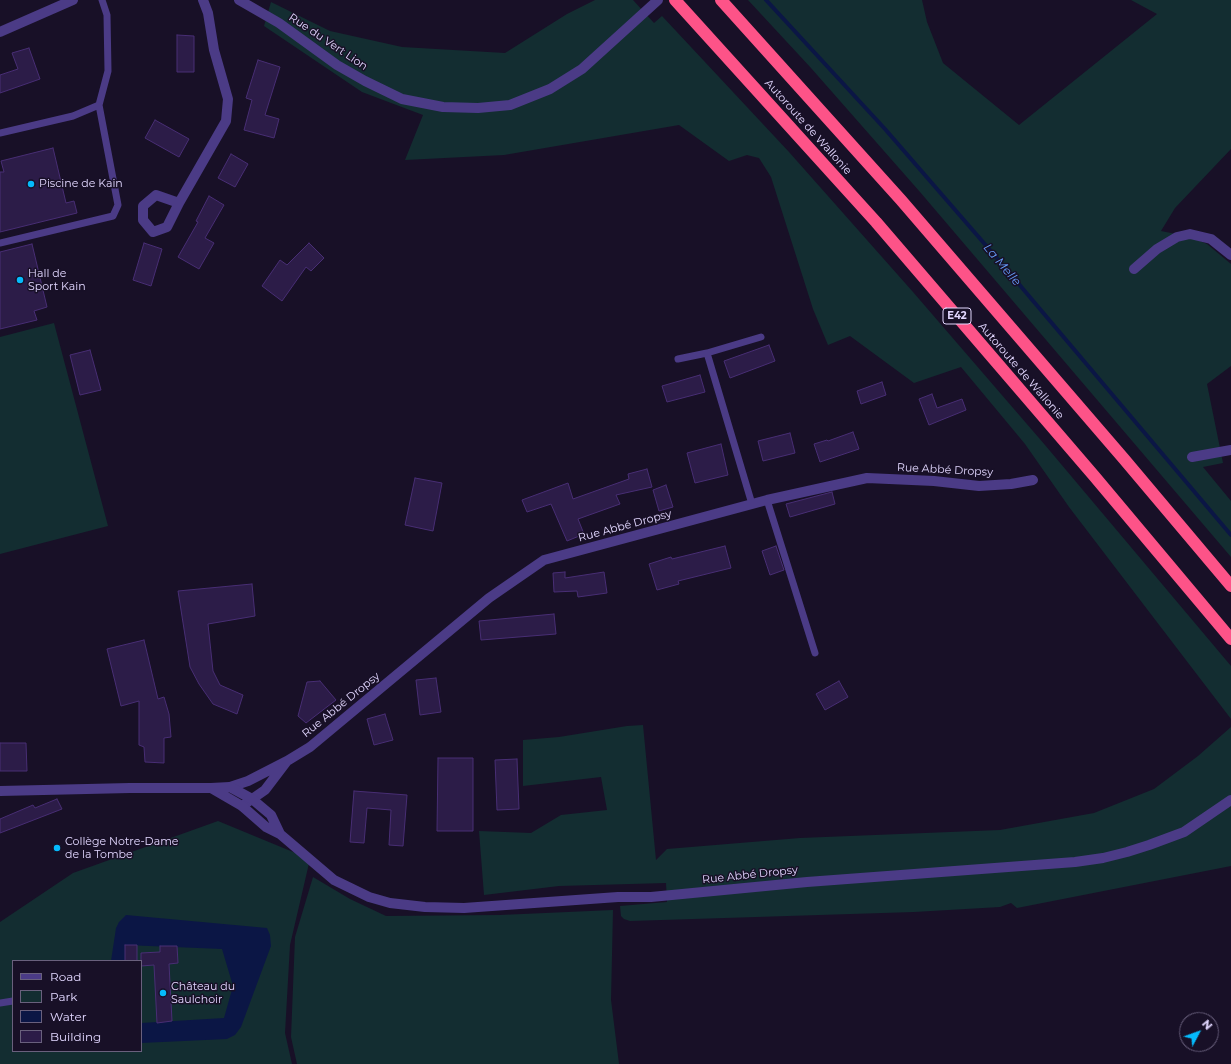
<!DOCTYPE html>
<html>
<head>
<meta charset="utf-8">
<style>
	body { margin:0 }
	#map { position:relative; width:1231px; height:1064px; overflow:hidden; background:#181027; font-family:Montserrat,sans-serif }
	canvas { display:block }
	.legend { position:absolute; left:12px; top:960px; width:130px; height:92px; box-sizing:border-box; background:#181027; border:1px solid #69607d; margin:0; padding:5px 7px; list-style:none; font-size:12px; color:#e2d7ff }
	.legend li { display:flex; align-items:center; gap:8px; height:20px }
	.legend b { width:20px; border:1px solid #69607d }
	.north { position:absolute; left:1179px; top:1012px; width:40px; height:40px; box-sizing:border-box; background:#181027; border:1px solid #69607d; border-radius:50%; rotate:49deg; font-size:11px; font-weight:700; line-height:16px; text-align:center; color:#e2d7ff }
	.north::after { content:''; display:block; margin:auto; width:14px; height:18px; background:#05bafc; clip-path:polygon(50% 0,100% 100%,50% 72%,0 100%) }
</style>
</head>
<body>
<div id="map">
<canvas width="1231" height="1064"></canvas>
<ul class="legend">
<li><b style="height:5px;background:#4b3b86"></b>Road</li>
<li><b style="height:11px;background:#132d31"></b>Park</li>
<li><b style="height:11px;background:#0b1645"></b>Water</li>
<li><b style="height:11px;background:#2c1c48"></b>Building</li>
</ul>
<div class="north">N</div>
</div>
<script>
const g = document.querySelector('canvas').getContext('2d');
g.lineJoin = 'round';
function paint(path, color) { g.fillStyle = color; g.fill(path, 'evenodd'); }
const toPath = rows => new Path2D(rows.map(r => 'M' + r).join(''));
function trace(path, color, width, dash) { g.strokeStyle = color; g.lineWidth = width; g.lineCap = dash ? 'butt' : 'round'; g.setLineDash(dash || []); g.stroke(path); }
function write(font, color, halo, rows, align = 'center') {
  g.font = font + ' Montserrat,sans-serif'; g.lineWidth = 3; g.setLineDash([]); g.textBaseline = 'middle'; g.strokeStyle = halo; g.fillStyle = color; for (const [text, x, y, turn = 0] of rows) {
    g.save(); g.translate(x, y); g.rotate((+turn || 0) * Math.PI / 180); g.textAlign = isNaN(turn) ? turn : align; if (halo) g.strokeText(text, 0, 0); g.fillText(text, 0, 0); g.restore();
  }
}
paint(toPath([
	[595,0,633,0,654,23,662,16,789,152,913,292,1045,445,1231,666,1231,719,1069,507,1025,444,961,367,914,383,850,336,828,345,813,309,771,177,759,158,747,155,729,161,679,125,504,155,405,160,423,115,362,92,264,26,271,2,330,31,402,47,505,53,567,14],
	[748,0,922,0,927,22,943,63,1019,125,1157,14,1131,0,1231,0,1231,149,1175,208,1161,231,1191,237,1207,244,1231,264,1231,366,1207,384,1223,463,1203,467,1231,501,1231,557,920,192,811,68],
	[54,323,108,526,0,554,0,337],
	[643,725,656,860,667,849,800,838,1000,830,1094,813,1154,789,1198,756,1231,727,1231,866,1017,908,1011,903,1000,907,914,912,630,921,624,919,621,916,620,906,667,902,666,883,559,886,484,895,479,831,531,833,561,815,607,810,601,777,523,786,523,740,559,737,627,726],
	[218,821,310,859,290,945,285,1033,292,1064,0,1064,0,922,73,873],
	[13,961,141,961,141,1051,13,1051],
	[313,877,350,899,386,916,500,915,613,910,611,1000,619,1064,297,1064,291,1037,295,937]
]), '#132d31');
paint(toPath([
	[126,915,267,928,270,935,271,946,241,1027,235,1035,227,1039,141,1043,141,1023,224,1018,233,986,222,949,125,945,125,961,111,961,116,928,119,922]
]), '#0b1645');
trace(toPath([
	[766,0,885,129,996,257,1231,535]
]), '#0b1645', 4);
const building = toPath([
	[177,35,194,36,194,72,177,72,177,35],
	[29,48,40,79,0,93,0,75,18,69,12,53,29,48],
	[258,60,280,67,265,115,279,119,274,138,244,130,252,100,246,98,258,60],
	[155,120,189,139,179,157,145,138,155,120],
	[53,148,66,203,74,201,77,213,0,232,0,172,4,172,1,161,53,148],
	[231,154,248,164,235,187,218,178,231,154],
	[209,196,224,205,205,238,214,243,199,269,178,257,198,222,196,221,209,196],
	[144,243,162,249,151,286,133,280,144,243],
	[309,243,324,258,311,271,306,267,282,301,262,286,280,260,287,265,309,243],
	[32,244,47,307,34,311,37,320,0,329,0,252,32,244],
	[769,345,775,361,730,378,724,361,769,345],
	[90,350,101,390,80,395,70,355,90,350],
	[700,375,705,392,667,402,662,386,700,375],
	[882,382,886,395,861,404,857,391,882,382],
	[932,394,937,408,962,399,966,410,929,425,919,399,932,394],
	[853,432,859,449,820,462,814,444,827,440,828,441,853,432],
	[790,433,795,453,763,461,758,441,790,433],
	[721,444,728,475,695,483,687,453,721,444],
	[647,469,652,487,616,495,620,504,578,519,584,534,567,541,551,504,527,512,522,500,568,483,573,499,629,479,628,474,647,469],
	[415,478,442,483,433,531,405,525,415,478],
	[666,485,673,507,659,511,653,490,666,485],
	[832,492,835,504,790,517,786,504,832,492],
	[725,546,731,568,678,581,679,584,657,590,649,564,671,557,672,559,725,546],
	[776,546,784,570,770,575,762,551,776,546],
	[565,572,565,578,604,572,607,593,578,597,577,591,554,592,553,573,565,572],
	[252,584,255,616,208,624,213,671,220,685,243,695,237,714,213,704,199,684,190,667,178,591,252,584],
	[554,614,556,634,481,640,479,621,554,614],
	[144,640,158,699,164,697,169,714,171,737,164,738,164,763,145,762,144,747,139,745,139,701,121,706,107,649,144,640],
	[436,678,441,712,420,715,416,680,436,678],
	[320,681,336,700,306,723,298,716,307,682,320,681],
	[839,681,848,697,825,710,816,694,839,681],
	[385,714,393,740,374,745,367,719,385,714],
	[0,743,26,743,27,771,0,771,0,743],
	[438,758,473,758,473,831,437,831,438,758],
	[517,759,519,809,497,810,495,760,517,759],
	[354,791,407,795,403,846,389,845,391,810,367,808,364,843,350,842,354,791],
	[57,799,62,809,0,833,0,819,33,805,35,808,57,799],
	[125,945,137,945,137,961,125,961,125,945],
	[160,946,177,946,178,963,169,964,172,1021,157,1023,154,965,141,966,141,953,160,952,160,946]
]);
paint(building, '#2c1c48');
trace(building, '#482e74', 1);
trace(toPath([
	[0,133,73,116,99,105,108,71,107,15,102,0],
	[0,243,113,216,118,205,99,105],
	[678,359,707,353],
	[767,500,815,653],
	[752,504,707,353,761,337],
	[0,1003,13,1001]
]), '#4b3b86', 7);
trace(toPath([
	[239,0,279,23,337,65,365,81,402,99,443,107,478,108,510,105,550,89,582,69,658,0],
	[0,32,73,0],
	[179,203,156,195,143,206,143,220,153,232,167,227,179,203,226,121,228,99,214,50,208,13,203,0],
	[1134,269,1157,249,1177,237,1190,234,1211,239,1231,255],
	[1192,457,1231,450],
	[287,761,310,747,489,598,544,560,767,500,867,478,934,481,979,486,1011,484,1033,480],
	[230,787,248,781,287,761,265,790,242,806]
]), '#4b3b86', 10);
trace(toPath([
	[211,788,242,806,266,827,280,834,334,880,369,897,390,903,425,907,464,908,618,897,651,897,807,882,1075,862,1103,858,1127,852,1149,845,1184,832,1231,800],
	[0,791,130,788,211,788,230,787,252,799,271,815,280,834]
]), '#4b3b86', 10);
trace(toPath([
	[675,0,876,222,1095,477,1231,639],
	[721,0,901,200,1124,459,1231,586]
]), '#fd5388', 12);
for (const [x, y, r, color] of [
	[31,184,4,"#05bafc"],
	[20,280,4,"#05bafc"],
	[57,848,4,"#05bafc"],
	[163,993,4,"#05bafc"]
]) { const dot = new Path2D(); dot.arc(x, y, r, 0, 2 * Math.PI); g.fillStyle = color; g.fill(dot); trace(dot, '#181027', 1.5); }
for (const [x, y, w] of [
	[957,316,28]
]) { const box = new Path2D(); box.roundRect(x - w / 2, y - 8, w, 16, 3); g.fillStyle = '#181027'; g.fill(box); trace(box, '#e2d7ff', 1); }
write('bold 10px', '#e2d7ff', null, [
	["E42",957,316]
]);
write('11px', '#e2d7ff', '#181027', [
	["Rue du Vert Lion",328,42,34],
	["Autoroute de Wallonie",808,127,48],
	["Autoroute de Wallonie",1021,371,49],
	["Rue Abbé Dropsy",945,470,3],
	["Rue Abbé Dropsy",625,526,-15],
	["Rue Abbé Dropsy",341,705,-39],
	["Rue Abbé Dropsy",750,875,-6]
]);
write('11px', '#e2d7ff', '#181027', [
	["Piscine de Kain",39,184],
	["Hall de",28,274],
	["Sport Kain",28,287],
	["Collège Notre-Dame",65,842],
	["de la Tombe",65,855],
	["Château du",171,987],
	["Saulchoir",171,1000]
], 'left');
write('italic 12px', '#669efd', '#181027', [
	["La Melle",1002,265,50]
]);
</script>
</body>
</html>
